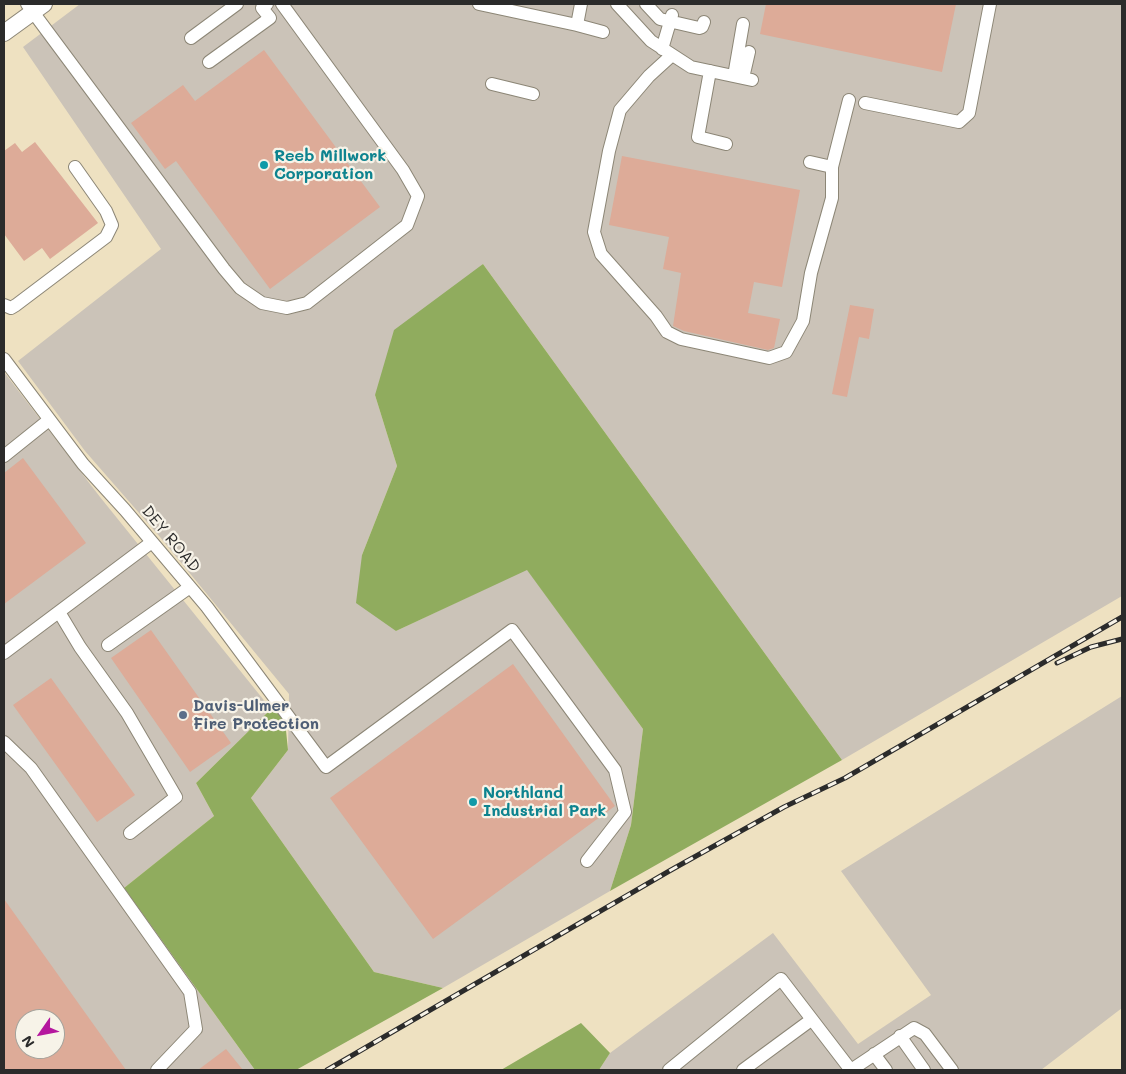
<!DOCTYPE html>
<html>
<head>
<meta charset="utf-8">
<style>
	body { margin:0 }
	#map { position:relative; width:1126px; height:1074px; overflow:hidden; background:#eee1c1; font-family:Mali,sans-serif }
	canvas { display:block }
	.frame { position:absolute; inset:0; border:5px solid #2b2b2b; pointer-events:none }
	.north { position:absolute; left:15px; top:1009px; width:50px; height:50px; box-sizing:border-box; background:#f7f3e8; border:1px solid #a5a39c; border-radius:50%; rotate:237deg; font-size:14px; font-weight:700; line-height:20px; text-align:center; color:#2b2b2b }
	.north::after { content:''; display:block; margin:auto; width:18px; height:22px; background:#b5179e; clip-path:polygon(50% 0,100% 100%,50% 72%,0 100%) }
</style>
</head>
<body>
<div id="map">
<canvas width="1126" height="1074"></canvas>
<div class="frame"></div>
<div class="north">N</div>
</div>
<script>
const g = document.querySelector('canvas').getContext('2d');
g.lineJoin = 'round';
function paint(path, color) { g.fillStyle = color; g.fill(path, 'evenodd'); }
const toPath = rows => new Path2D(rows.map(r => 'M' + r).join(''));
function trace(path, color, width, dash) { g.strokeStyle = color; g.lineWidth = width; g.lineCap = dash ? 'butt' : 'round'; g.setLineDash(dash || []); g.stroke(path); }
function write(font, color, halo, rows, align = 'center') {
  g.font = font + ' Mali,sans-serif'; g.lineWidth = 4.5; g.setLineDash([]); g.textBaseline = 'middle'; g.strokeStyle = halo; g.fillStyle = color; for (const [text, x, y, turn = 0] of rows) {
    g.save(); g.translate(x, y); g.rotate((+turn || 0) * Math.PI / 180); g.textAlign = isNaN(turn) ? turn : align; if (halo) g.strokeText(text, 0, 0); g.fillText(text, 0, 0); g.restore();
  }
}
paint(toPath([
	[80,4,1122,4,1122,596,842,760,483,264,375,395,397,466,362,555,396,631,527,569,643,729,631,825,610,891,443,988,374,972,251,798,288,750,289,694,160,537,85,451,18,361,161,249,23,47],
	[4,372,100,497,271,709,196,783,214,816,124,888,255,1070,4,1070],
	[25,1019,55,1019,55,1049,25,1049],
	[1122,696,1122,1008,1041,1070,599,1070,610,1053,773,933,858,1044,931,995,841,871]
]), '#cbc3b8');
paint(toPath([
	[483,264,842,760,610,891,631,825,643,729,527,570,396,631,356,603,362,555,397,466,375,395,394,330],
	[271,709,284,711,288,750,251,798,374,972,443,988,296,1070,255,1070,124,888,214,816,196,783],
	[581,1023,610,1053,599,1070,501,1070]
]), '#90ac5e');
paint(toPath([
	[766,4,956,4,942,72,760,34],
	[264,50,380,207,270,289,176,161,165,169,131,123,183,85,195,101],
	[35,142,98,223,50,259,42,248,24,261,4,234,4,151,15,143,22,152],
	[622,156,800,190,782,287,754,282,748,313,780,319,774,348,768,350,684,331,673,326,681,273,663,269,669,237,609,225],
	[850,305,874,309,869,339,859,337,847,397,832,394],
	[23,458,86,543,4,604,4,473],
	[151,630,231,743,190,772,111,658],
	[513,664,615,806,433,939,330,798],
	[51,678,135,795,97,822,13,705],
	[4,899,126,1070,4,1070],
	[25,1019,55,1019,55,1049,25,1049],
	[226,1049,243,1070,198,1070]
]), '#ddab98');
const minor = toPath([
	[27,4,224,269,240,288,262,303,287,308,307,303,407,225,418,196,403,170,282,4],
	[479,4,577,25],
	[581,4,577,25,603,32],
	[617,4,651,41,691,67,752,80],
	[646,4,660,19,699,28,702,27,704,22],
	[191,38,237,4],
	[662,49,672,15],
	[672,55,649,76,620,110,609,151,594,232,601,254,656,316,667,332,681,339,769,358,786,352,803,321,811,273,832,198,832,167],
	[209,62,270,18,262,8,267,4],
	[710,71,698,137,726,144],
	[734,76,743,24],
	[743,78,749,52],
	[492,84,533,94],
	[865,103,959,122,969,113,990,4],
	[810,162,832,167,849,100],
	[4,305,11,308,16,305,106,237,112,225,106,211,75,167],
	[4,359,83,464,125,510,207,607,326,767,512,630,615,770,625,812,587,861],
	[4,456,49,420],
	[59,612,80,647,127,713,176,797,130,833],
	[108,645,190,587],
	[4,653,152,542],
	[4,742,31,768,190,992,196,1029,157,1070],
	[900,1036,924,1070],
	[874,1054,886,1070],
	[669,1070,781,979,850,1069,849,1070],
	[743,1070,811,1020],
	[851,1070,914,1028,925,1034,952,1070]
]);
const major = toPath([
	[4,33,44,4]
]);
trace(minor, '#8c8676', 14);
trace(major, '#8c8676', 18);
trace(minor, '#fff', 12);
trace(major, '#fff', 16);
const rail = toPath([
	[1057,663,1091,647,1122,639],
	[327,1070,671,870,784,807,845,778,1122,617]
]);
trace(rail, '#2b2b2b', 5);
trace(rail, '#f7f3e8', 3, [9]);
for (const [x, y, r, color] of [
	[264,165,5,"#0f9aa8"],
	[183,715,5,"#5c6f8a"],
	[473,802,5,"#0f9aa8"]
]) { const dot = new Path2D(); dot.arc(x, y, r, 0, 2 * Math.PI); g.fillStyle = color; g.fill(dot); trace(dot, '#f7f3e8', 2); }
write('bold 16px', '#0d838f', '#f7f3e8', [
	["Reeb Millwork",274,156],
	["Corporation",274,174],
	["Northland",483,793],
	["Industrial Park",483,811]
], 'left');
write('16px', '#2b2b2b', '#f7f3e8', [
	["DEY ROAD",171,539,50]
]);
write('bold 16px', '#4e5e75', '#f7f3e8', [
	["Davis-Ulmer",193,706],
	["Fire Protection",193,724]
], 'left');
</script>
</body>
</html>
